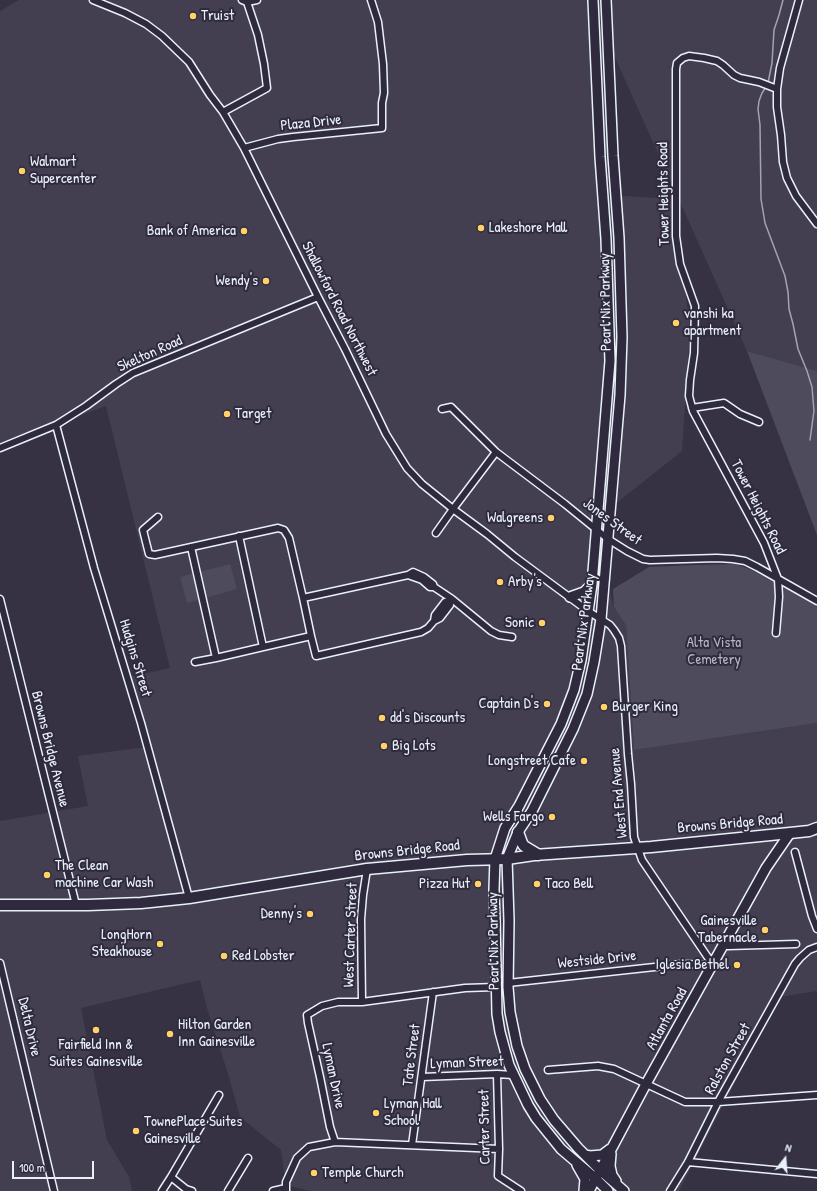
<!DOCTYPE html>
<html>
<head>
<meta charset="utf-8">
<style>
	body { margin:0 }
	#map { position:relative; width:817px; height:1191px; overflow:hidden; background:#363244; font-family:"Patrick Hand",sans-serif }
	canvas { display:block }
	.north { position:absolute; left:765px; top:1139px; width:40px; height:40px; -webkit-text-stroke:3px #2f2a3d; paint-order:stroke; rotate:17deg; font-size:11px; font-weight:700; line-height:16px; text-align:center; color:#e8f1f8 }
	.north::after { content:''; display:block; margin:auto; width:14px; height:18px; background:#e8f1f8; clip-path:polygon(50% 0,100% 100%,50% 72%,0 100%) }
	.scale { position:absolute; left:12px; top:1161px; width:82px; height:18px; box-sizing:border-box; border:2px solid #e8f1f8; border-top:0; padding-left:5px; font-size:12px; line-height:14px; white-space:nowrap; color:#e8f1f8; -webkit-text-stroke:3px #2f2a3d; paint-order:stroke }
</style>
</head>
<body>
<div id="map">
<canvas width="817" height="1191"></canvas>
<div class="north">N</div>
<div class="scale">100 m</div>
</div>
<script>
const g = document.querySelector('canvas').getContext('2d');
g.lineJoin = 'round';
function paint(path, color) { g.fillStyle = color; g.fill(path, 'evenodd'); }
const toPath = rows => new Path2D(rows.map(r => 'M' + r).join(''));
function trace(path, color, width, dash) { g.strokeStyle = color; g.lineWidth = width; g.lineCap = dash ? 'butt' : 'round'; g.setLineDash(dash || []); g.stroke(path); }
function write(font, color, halo, rows, align = 'center') {
  g.font = font + ' "Patrick Hand",sans-serif'; g.lineWidth = 4; g.setLineDash([]); g.textBaseline = 'middle'; g.strokeStyle = halo; g.fillStyle = color; for (const [text, x, y, turn = 0] of rows) {
    g.save(); g.translate(x, y); g.rotate((+turn || 0) * Math.PI / 180); g.textAlign = isNaN(turn) ? turn : align; if (halo) g.strokeText(text, 0, 0); g.fillText(text, 0, 0); g.restore();
  }
}
paint(toPath([
	[19,0,817,0,817,371,747,351,603,31,609,195,674,199,690,329,682,451,614,505,608,586,614,607,626,624,634,750,817,723,817,991,779,997,679,1191,310,1191,286,1185,281,1150,240,1117,229,1077,207,1008,200,980,81,1008,107,1140,129,1177,132,1191,0,1191,0,821,88,806,78,756,146,747,125,678,170,668,106,406,0,445,0,11]
]), '#433f51');
paint(toPath([
	[747,351,817,371,817,535],
	[230,564,237,589,187,603,180,577],
	[735,564,752,570,817,606,817,723,634,750,626,625,614,607,613,589,649,567,696,565]
]), '#4d4b5c');
trace(toPath([
	[768,83,772,63,774,30,779,15,783,0],
	[766,87,762,93,759,101,758,109,760,125,761,199,765,223,785,276,788,292,789,309,793,324,798,349,807,371,812,387,814,411,810,440]
]), '#a0a4af', 1.5);
const minor = toPath([
	[93,0,125,13,146,24,162,36,189,62,210,95,223,112,244,148,318,297,345,349,386,434,407,468,422,484,453,509,487,534,515,557,588,611,610,625,614,630,619,638,621,646,628,754,631,784,634,837,642,860,713,965],
	[242,0,247,2,257,0],
	[799,0,780,68,777,89,777,107,781,135,783,162,787,178,796,196,817,224],
	[223,112,267,88,264,64,258,35,247,2],
	[244,148,278,139,293,137,382,128,382,103,384,93,383,64,378,22,371,0],
	[692,408,724,403,740,414,759,422],
	[442,409,451,407,496,452,565,504,608,539,627,551,643,559,650,560,717,558,733,559,745,561,757,567,817,601],
	[56,425,94,568,141,723,189,898],
	[0,448,56,425,86,406,116,384,133,373,318,297],
	[158,517,143,530,149,554,155,555,278,528,284,530,289,538,303,598,408,575,413,572,424,577,433,584,434,587],
	[436,533,453,509,496,452],
	[191,547,216,658,263,647,239,536],
	[408,575,422,580,430,587,434,587,452,599,491,631,499,635,512,637],
	[303,598,311,636],
	[0,599,76,905],
	[434,621,435,615,445,602,450,601],
	[776,633,779,597,778,579,764,543,693,411,689,396,690,380,694,353,695,306,680,264,676,236,676,69,677,63,683,58,689,56,704,58,717,61,723,65,734,75,740,78,759,82,777,89],
	[263,647,311,636,316,656,421,632,428,628,434,621,440,618,450,605,450,601,452,599],
	[195,662,216,658],
	[795,852,812,916,817,929],
	[723,945,728,946,796,944],
	[0,963,54,1191],
	[508,983,682,964,713,965],
	[362,1002,361,919,363,895,367,869],
	[548,1070,598,1066,614,1069,685,1102,718,1102,817,1095],
	[497,1074,499,1149,498,1176,521,1191],
	[422,1077,497,1074,513,1075],
	[335,1142,330,1127,320,1077,308,1023,307,1015,322,1006,338,1002,362,1002,465,988,496,987],
	[412,1145,433,992],
	[688,1162,817,1174],
	[162,1191,171,1177],
	[192,1191,186,1189,171,1177,219,1095],
	[228,1191,248,1158],
	[273,1191,286,1188],
	[286,1191,286,1182,297,1158,309,1147,335,1142,499,1149],
	[670,1191,688,1162,718,1102,795,964,800,958,809,950,817,947]
]);
const secondary = toPath([
	[593,0,600,157,606,239,610,361,592,584,581,660,574,690,561,724,519,806,505,828,495,859,494,889,495,921,497,1014,500,1032,509,1065,528,1105,536,1118,561,1149,595,1178,608,1191],
	[606,0,613,156,619,238,622,337,620,395,601,619,594,662,587,694,573,729,532,811,518,832,507,859,509,921,508,987,510,1012,517,1046,525,1069,540,1099,554,1120,578,1148,600,1170,624,1191],
	[570,597,584,592,592,584],
	[611,1154,610,1166,612,1175,616,1181],
	[585,1155,590,1156,602,1155,610,1149],
	[577,1165,585,1179,584,1191],
	[589,1191,646,1084,766,868,790,833]
]);
const primary = toPath([
	[518,832,522,843,524,846,539,855],
	[0,905,88,905,141,903,189,898,367,869,467,860,507,859,534,855,651,847,790,833,809,831,817,828]
]);
trace(minor, '#e8f1f8', 9);
trace(secondary, '#e8f1f8', 12);
trace(primary, '#e8f1f8', 13);
trace(minor, '#2f2a3d', 6);
trace(secondary, '#2f2a3d', 9);
trace(primary, '#2f2a3d', 10);
for (const [x, y, r, color] of [
	[193,16,4,"#ffd166"],
	[22,171,4,"#ffd166"],
	[481,228,4,"#ffd166"],
	[244,231,4,"#ffd166"],
	[266,281,4,"#ffd166"],
	[676,323,4,"#ffd166"],
	[227,414,4,"#ffd166"],
	[551,518,4,"#ffd166"],
	[500,582,4,"#ffd166"],
	[542,623,4,"#ffd166"],
	[547,704,4,"#ffd166"],
	[604,707,4,"#ffd166"],
	[382,718,4,"#ffd166"],
	[384,746,4,"#ffd166"],
	[584,761,4,"#ffd166"],
	[552,817,4,"#ffd166"],
	[47,875,4,"#ffd166"],
	[478,884,4,"#ffd166"],
	[537,884,4,"#ffd166"],
	[310,914,4,"#ffd166"],
	[765,930,4,"#ffd166"],
	[160,944,4,"#ffd166"],
	[224,956,4,"#ffd166"],
	[737,965,4,"#ffd166"],
	[96,1030,4,"#ffd166"],
	[170,1034,4,"#ffd166"],
	[376,1113,4,"#ffd166"],
	[136,1131,4,"#ffd166"],
	[314,1173,4,"#ffd166"]
]) { const dot = new Path2D(); dot.arc(x, y, r, 0, 2 * Math.PI); g.fillStyle = color; g.fill(dot); trace(dot, '#2f2a3d', 1.5); }
write('15px', '#e8f1f8', '#2f2a3d', [
	["Truist",201,16],
	["Walmart",30,162],
	["Supercenter",30,179],
	["Lakeshore Mall",489,228],
	["Bank of America",236,231,"right"],
	["Wendy's",258,281,"right"],
	["vanshi ka",684,314],
	["apartment",684,331],
	["Target",235,414],
	["Walgreens",543,518,"right"],
	["Arby's",508,582],
	["Sonic",534,623,"right"],
	["Captain D's",539,704,"right"],
	["Burger King",612,707],
	["dd's Discounts",390,718],
	["Big Lots",392,746],
	["Longstreet Cafe",576,761,"right"],
	["Wells Fargo",544,817,"right"],
	["The Clean",55,866],
	["machine Car Wash",55,883],
	["Pizza Hut",470,884,"right"],
	["Taco Bell",545,884],
	["Denny's",302,914,"right"],
	["Gainesville",757,921,"right"],
	["Tabernacle",757,938,"right"],
	["LongHorn",152,935,"right"],
	["Steakhouse",152,952,"right"],
	["Red Lobster",232,956],
	["Iglesia Bethel",729,965,"right"],
	["Hilton Garden",178,1025],
	["Inn Gainesville",178,1042],
	["Fairfield Inn &",96,1045,"center"],
	["Suites Gainesville",96,1062,"center"],
	["Lyman Hall",384,1104],
	["School",384,1121],
	["TownePlace Suites",144,1122],
	["Gainesville",144,1139],
	["Temple Church",322,1173]
], 'left');
write('15px', '#e8f1f8', '#2f2a3d', [
	["Plaza Drive",311,123,-6],
	["Tower Heights Road",664,194,-91],
	["Pearl Nix Parkway",606,302,-91],
	["Shallowford Road Northwest",339,309,63],
	["Skelton Road",150,354,-24],
	["Tower Heights Road",758,507,63],
	["Jones Street",612,522,36],
	["Pearl Nix Parkway",584,622,-82],
	["Hudgins Street",135,658,73],
	["Browns Bridge Avenue",50,749,76],
	["West End Avenue",619,793,-95],
	["Browns Bridge Road",730,824,-5],
	["Browns Bridge Road",407,851,-6],
	["West Carter Street",351,935,-88],
	["Pearl Nix Parkway",494,941,-91],
	["Westside Drive",597,960,-6],
	["Atlanta Road",667,1019,-61],
	["Delta Drive",29,1027,77],
	["Tate Street",412,1055,-83],
	["Ralston Street",728,1059,-61],
	["Lyman Street",467,1063,-2],
	["Lyman Drive",333,1076,78],
	["Carter Street",485,1127,-91]
]);
write('15px', '#b2b7c1', '#2f2a3d', [
	["Alta Vista",714,643],
	["Cemetery",714,660]
]);
</script>
</body>
</html>
